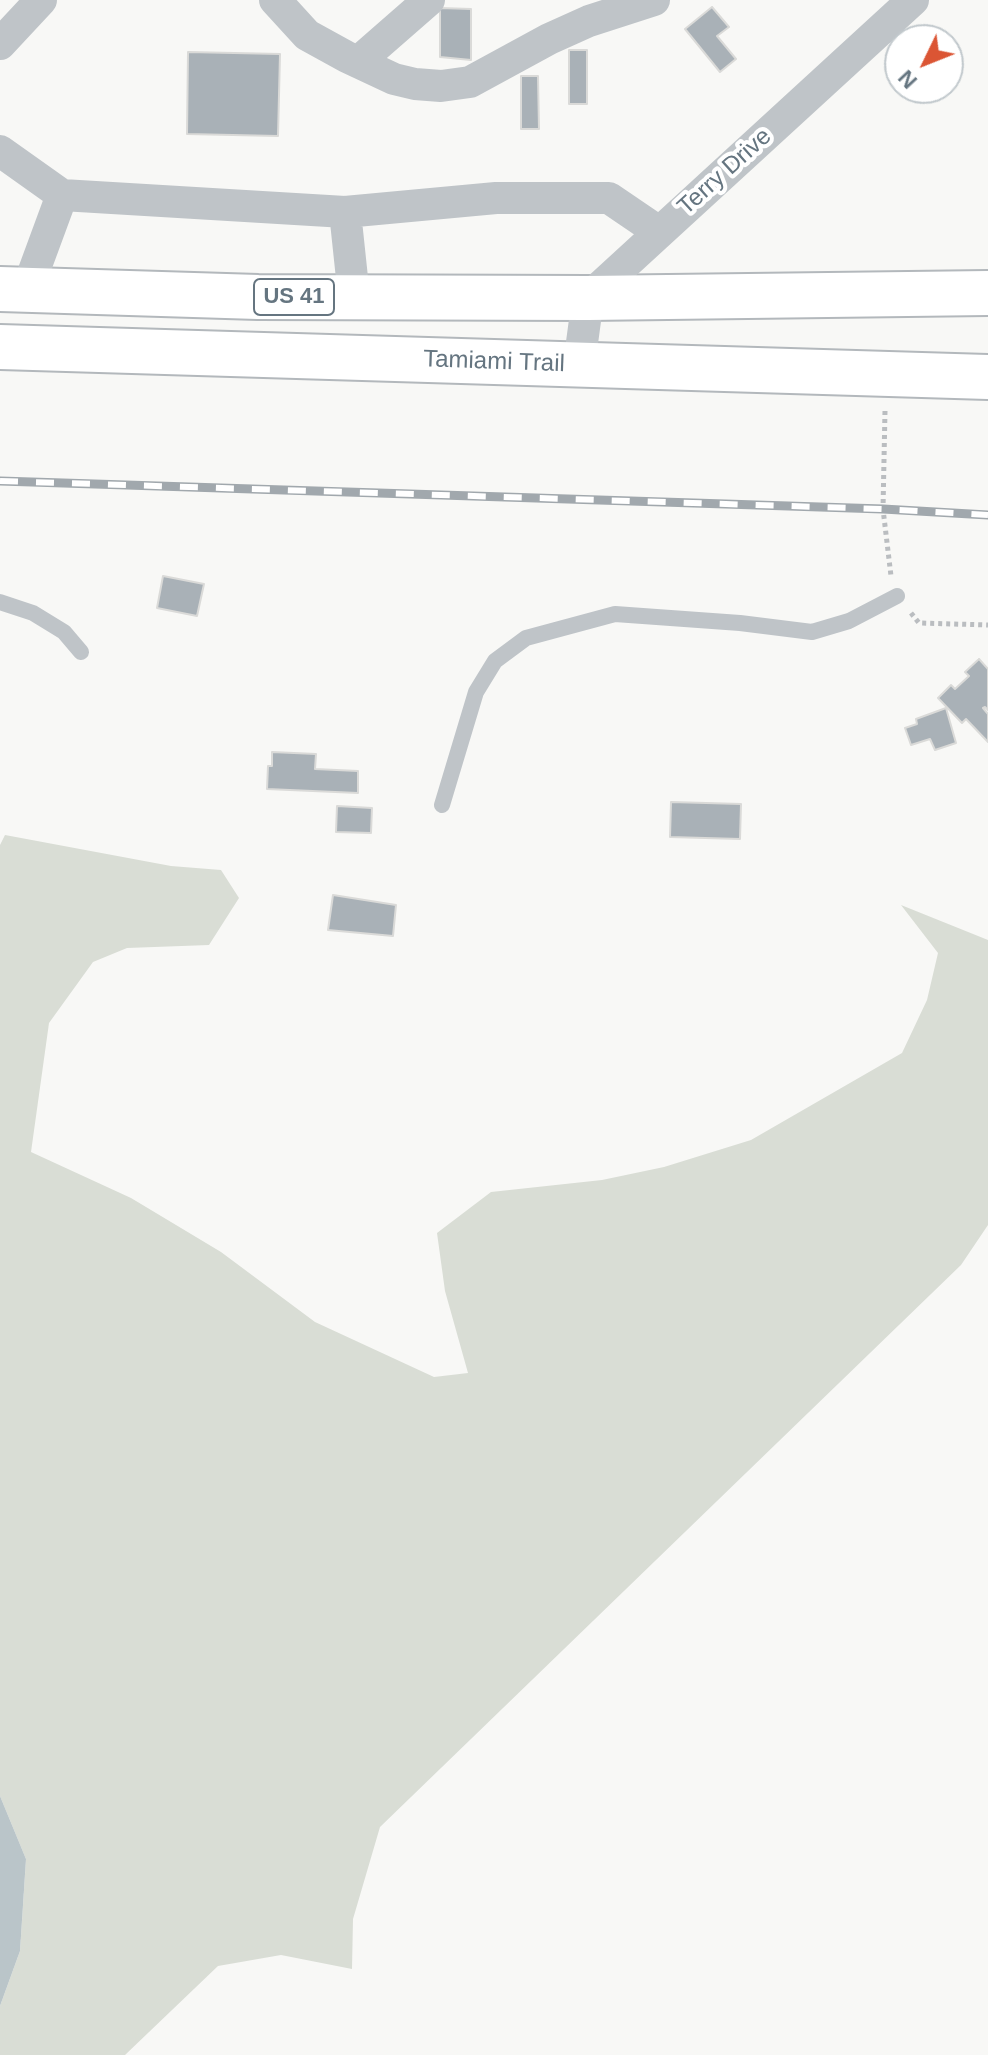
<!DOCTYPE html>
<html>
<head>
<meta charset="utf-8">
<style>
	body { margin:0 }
	#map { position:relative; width:988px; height:2055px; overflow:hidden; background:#f8f8f6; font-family:Arial,sans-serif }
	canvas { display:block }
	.north { position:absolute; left:884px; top:24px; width:80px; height:80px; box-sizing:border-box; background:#fff; border:2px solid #c1c8cc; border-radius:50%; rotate:227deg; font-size:22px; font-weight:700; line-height:32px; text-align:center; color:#657580 }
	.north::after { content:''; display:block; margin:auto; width:28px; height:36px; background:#db5534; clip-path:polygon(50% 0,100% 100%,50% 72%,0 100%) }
</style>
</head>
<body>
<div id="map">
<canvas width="988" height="2055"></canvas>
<div class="north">N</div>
</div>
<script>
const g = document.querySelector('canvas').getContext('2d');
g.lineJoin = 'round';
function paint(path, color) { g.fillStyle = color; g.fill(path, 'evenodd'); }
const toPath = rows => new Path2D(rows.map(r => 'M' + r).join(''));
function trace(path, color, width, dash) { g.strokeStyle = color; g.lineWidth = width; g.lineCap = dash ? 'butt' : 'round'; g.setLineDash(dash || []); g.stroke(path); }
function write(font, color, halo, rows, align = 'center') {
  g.font = font + ' Arial,sans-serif'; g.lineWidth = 8; g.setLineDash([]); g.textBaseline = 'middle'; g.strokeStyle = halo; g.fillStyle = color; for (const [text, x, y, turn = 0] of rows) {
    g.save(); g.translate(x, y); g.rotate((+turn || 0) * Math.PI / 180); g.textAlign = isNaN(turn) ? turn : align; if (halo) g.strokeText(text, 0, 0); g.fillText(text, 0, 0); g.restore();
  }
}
paint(toPath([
	[5,835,171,866,221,870,239,898,209,945,127,948,93,962,49,1023,31,1152,131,1198,221,1252,315,1322,434,1377,468,1373,445,1291,437,1233,491,1192,602,1180,664,1167,751,1140,902,1053,927,1000,938,953,901,905,988,940,988,1225,961,1265,380,1827,353,1919,352,1969,281,1955,218,1966,125,2055,0,2055,0,2006,20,1951,26,1859,0,1796,0,845]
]), '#d9ddd5');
paint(toPath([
	[0,1796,26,1859,20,1951,0,2006]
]), '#bac5c9');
const building = toPath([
	[712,7,729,27,717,36,736,59,720,72,685,29,712,7],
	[440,8,471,9,471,60,440,57,440,8],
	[569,50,587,50,587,104,569,104,569,50],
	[188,52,280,54,278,136,187,134,188,52],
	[521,76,538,76,539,129,521,129,521,76],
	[163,576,204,584,197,616,157,608,163,576],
	[979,659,988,669,988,710,985,707,983,708,988,714,988,742,966,719,962,723,938,698,951,685,955,689,969,676,965,672,979,659],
	[946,708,956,743,935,750,930,739,911,745,905,728,917,724,916,719,946,708],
	[272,752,316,754,315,769,358,771,358,793,267,789,268,766,272,766,272,752],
	[671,802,741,804,740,839,670,837,671,802],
	[337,806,372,808,371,833,336,832,337,806],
	[333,895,396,905,393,936,328,930,333,895]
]);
paint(building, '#a9b1b7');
trace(building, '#dadad8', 2);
const primary = toPath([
	[0,289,258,297,588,298,988,293],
	[0,347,988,377]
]);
trace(primary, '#b3b8bc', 48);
trace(toPath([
	[885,411,883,509,891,576],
	[911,613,919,623,988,625]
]), '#babdc0', 5, [4, 4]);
trace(toPath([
	[0,602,33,613,64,632,81,652],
	[442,805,476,692,495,661,526,638,615,614,740,623,812,632,849,621,897,596]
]), '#bfc4c8', 16);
trace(toPath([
	[275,0,307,35,347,57,394,79,415,84,441,86,470,82,549,39,589,21,654,0],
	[0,44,41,0],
	[358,62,429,0],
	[0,151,62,195,27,290],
	[62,195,345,212,354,297],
	[345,212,496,198,609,198,659,232],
	[579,365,588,298,913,0]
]), '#bfc4c8', 32);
trace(primary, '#fff', 44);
const rail = toPath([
	[0,481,883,509,988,515]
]);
trace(rail, '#a1a8ad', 9);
trace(rail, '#fff', 6, [18]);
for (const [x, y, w] of [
	[294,297,80]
]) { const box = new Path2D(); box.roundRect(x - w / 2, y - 18, w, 36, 6); g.fillStyle = '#fff'; g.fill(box); trace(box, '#657580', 2); }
write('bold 22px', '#657580', null, [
	["US 41",294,297]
]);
write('24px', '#657580', '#fff', [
	["Terry Drive",725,172,-42],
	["Tamiami Trail",494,362,2]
]);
</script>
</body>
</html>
